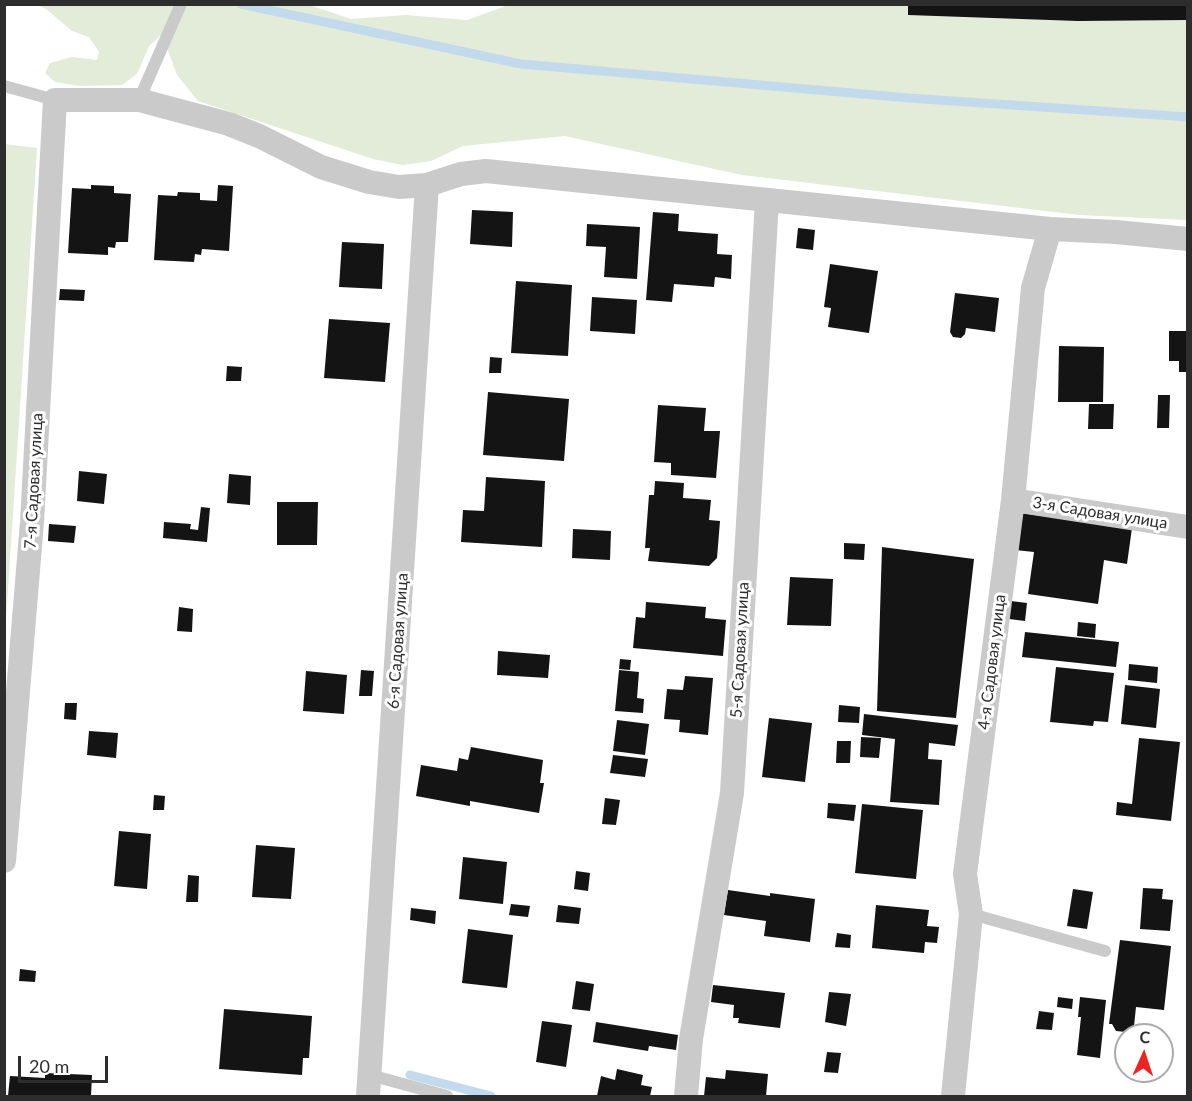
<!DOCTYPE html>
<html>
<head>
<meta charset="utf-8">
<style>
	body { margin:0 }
	#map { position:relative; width:1192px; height:1101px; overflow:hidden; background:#fff; font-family:Lato,sans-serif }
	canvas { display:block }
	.frame { position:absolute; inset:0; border:6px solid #2d2d2d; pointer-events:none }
	.north { position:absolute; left:1114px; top:1023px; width:60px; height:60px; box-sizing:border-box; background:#fff; border:2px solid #ababab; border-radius:50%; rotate:3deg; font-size:16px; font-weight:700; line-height:24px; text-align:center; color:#2d2d2d }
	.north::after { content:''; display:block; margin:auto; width:21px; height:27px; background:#f12222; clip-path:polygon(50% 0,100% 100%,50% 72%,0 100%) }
	.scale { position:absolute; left:18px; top:1056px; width:90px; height:27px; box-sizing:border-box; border:3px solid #2d2d2d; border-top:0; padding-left:8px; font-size:18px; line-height:21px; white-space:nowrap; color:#2d2d2d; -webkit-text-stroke:4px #fff; paint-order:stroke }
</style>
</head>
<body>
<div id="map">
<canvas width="1192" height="1101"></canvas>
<div class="frame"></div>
<div class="north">С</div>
<div class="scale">20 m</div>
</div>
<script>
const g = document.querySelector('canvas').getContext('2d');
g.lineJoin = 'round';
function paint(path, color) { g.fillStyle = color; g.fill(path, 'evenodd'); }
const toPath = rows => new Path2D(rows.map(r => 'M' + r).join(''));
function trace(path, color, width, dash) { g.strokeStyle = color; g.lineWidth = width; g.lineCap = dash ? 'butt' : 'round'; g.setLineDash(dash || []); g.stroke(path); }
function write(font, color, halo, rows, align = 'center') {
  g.font = font + ' Lato,sans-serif'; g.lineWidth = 6; g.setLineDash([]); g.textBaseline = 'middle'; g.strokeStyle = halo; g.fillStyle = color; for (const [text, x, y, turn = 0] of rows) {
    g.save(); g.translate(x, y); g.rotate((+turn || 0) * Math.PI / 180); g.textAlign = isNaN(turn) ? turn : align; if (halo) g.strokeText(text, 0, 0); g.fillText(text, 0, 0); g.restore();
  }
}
paint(toPath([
	[306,4,351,19,406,15,467,20,511,4,1063,4,1187,16,1187,220,1079,215,742,175,565,136,463,146,431,161,403,165,373,159,198,101,177,75,162,34,149,46,137,74,122,85,80,86,55,82,45,73,50,63,72,57,97,60,99,52,89,37,72,31,46,9,37,5],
	[5,144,37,148,5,635,4,144]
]), '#e2ecd9');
trace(toPath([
	[241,4,521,64,909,98,1188,117],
	[410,1075,491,1096]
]), '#c3daed', 9);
paint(toPath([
	[908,4,1188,4,1188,20,1078,21,908,15],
	[91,185,114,186,114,193,131,194,128,242,116,242,115,248,108,247,108,255,68,253,72,188,91,189],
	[218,185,233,186,229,251,202,249,201,255,195,254,194,262,154,260,158,195,177,196,178,192,200,193,200,200,217,201],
	[472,210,513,212,512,247,470,244],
	[653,212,679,214,678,231,718,234,717,254,732,255,731,279,715,277,714,287,674,284,672,302,646,300],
	[587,224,640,227,637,279,604,277,606,247,586,246],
	[798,228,815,230,813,250,796,248],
	[342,242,384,244,382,289,339,287],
	[830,264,878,271,869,333,828,327,831,308,824,307],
	[516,281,572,285,568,356,511,353],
	[60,289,85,290,84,301,59,300],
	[955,293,999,298,995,332,966,328,965,334,961,338,953,337,950,332],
	[592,297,637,300,635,334,590,331],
	[329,319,390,323,385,382,324,378],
	[1169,331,1188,331,1188,372,1179,372,1179,361,1169,361],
	[1059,346,1104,347,1103,402,1058,402],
	[490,357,502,358,501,373,489,373],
	[227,366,242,367,241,381,226,381],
	[488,392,569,399,564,461,483,455],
	[1158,395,1170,395,1169,428,1157,428],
	[1089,404,1114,404,1113,429,1088,429],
	[658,405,706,408,704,431,720,431,716,478,671,475,671,463,654,462],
	[79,471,107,474,104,504,77,501],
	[229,474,251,476,250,505,227,503],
	[486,477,545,481,542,547,461,542,463,510,484,511],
	[655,481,684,483,683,498,711,500,709,520,720,521,717,558,709,566,648,561,650,548,645,548,649,495,654,495],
	[277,502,318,502,317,545,277,545],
	[201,507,210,508,207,542,163,538,164,522,191,524,190,529,198,530],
	[1020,513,1132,528,1127,564,1104,560,1098,604,1028,594,1034,552,1015,550],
	[49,524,76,526,74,543,48,541],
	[573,529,611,531,610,560,572,558],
	[844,543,865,544,864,560,844,559],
	[882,547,974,559,956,718,877,711],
	[790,577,833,579,831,626,787,625],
	[1011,601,1027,603,1025,621,1009,619],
	[646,602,706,607,705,618,726,620,723,656,633,648,636,617,645,618],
	[179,607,193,609,192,632,177,631],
	[1078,622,1096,624,1095,638,1077,636],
	[1025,632,1119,642,1116,667,1022,657],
	[498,651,550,655,548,678,497,675],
	[620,659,631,660,630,670,619,669],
	[1129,664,1158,667,1157,683,1128,680],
	[1056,667,1114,673,1108,722,1094,721,1093,726,1050,722],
	[361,670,374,671,372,696,359,696],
	[619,670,639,672,637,698,644,699,643,713,615,711],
	[306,671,347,675,344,714,303,711],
	[685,676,713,678,708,735,679,732,680,720,664,719,667,689,683,690],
	[1125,685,1160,689,1156,728,1121,724],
	[65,703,77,703,76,720,64,719],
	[839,705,860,707,859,723,838,722],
	[864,714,958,725,955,746,929,743,928,759,942,760,939,805,890,802,895,739,862,735],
	[769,718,812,723,805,782,762,777],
	[617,720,649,724,645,755,613,751],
	[89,731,118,733,116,758,87,755],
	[861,737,881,738,879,758,860,757],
	[1139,738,1180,742,1171,821,1116,815,1117,802,1132,804],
	[837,741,851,741,850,763,836,763],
	[471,747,543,760,540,783,544,783,539,813,470,801,470,806,416,796,421,765,457,771,459,758,468,760],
	[613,755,648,759,645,777,610,773],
	[154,795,165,796,164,810,153,810],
	[605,798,620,800,616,825,602,824],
	[828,803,856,805,854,821,827,818],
	[862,804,923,810,916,879,855,873],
	[119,831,151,834,147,889,114,886],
	[256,845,295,848,291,899,252,897],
	[463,857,507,862,503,904,459,899],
	[576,871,590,873,588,891,574,889],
	[188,875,199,876,198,902,186,902],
	[1143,888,1163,889,1162,899,1173,900,1170,931,1140,929],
	[1073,889,1093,892,1087,929,1067,926],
	[728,890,770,896,770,893,815,899,810,942,764,936,766,921,724,915],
	[511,904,530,906,528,917,509,915],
	[558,905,581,908,579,924,556,922],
	[876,905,929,910,927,926,939,927,937,943,925,942,924,953,872,948],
	[411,908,436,911,435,924,410,920],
	[468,929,513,935,507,988,462,983],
	[837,933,851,935,850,948,835,947],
	[1120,940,1171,946,1164,1010,1136,1007,1134,1026,1126,1032,1116,1031,1112,1024,1109,1024],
	[20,969,36,971,35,982,19,981],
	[576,981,594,984,590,1011,572,1009],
	[713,985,785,993,780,1028,738,1023,739,1018,733,1018,734,1005,711,1002],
	[829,992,851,994,846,1026,825,1022],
	[1058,997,1073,999,1072,1009,1057,1007],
	[1080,997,1106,1000,1100,1058,1077,1055,1081,1017,1078,1017],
	[224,1009,312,1016,309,1058,303,1058,302,1075,219,1069],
	[1039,1011,1054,1013,1052,1030,1036,1029],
	[542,1021,572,1025,566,1067,536,1062],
	[596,1022,678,1035,676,1050,649,1046,648,1051,593,1042],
	[827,1052,841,1053,838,1073,824,1072],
	[617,1069,643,1075,641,1085,652,1087,650,1096,597,1096,601,1076,615,1080],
	[726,1070,768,1074,766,1096,704,1096,706,1077,725,1079],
	[45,1073,92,1075,91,1096,8,1096,10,1076,45,1078]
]), '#141414');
trace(toPath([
	[4,86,55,100],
	[139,100,181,4],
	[971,914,1105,951],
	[370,1075,447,1096]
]), '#cacaca', 12);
trace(toPath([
	[1013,500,1188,527],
	[4,861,32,522,55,100,139,100,229,124,259,136,321,167,369,182,399,187,427,185,461,174,486,171,1050,229,1116,232,1188,239],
	[368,1096,427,185],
	[686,1096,691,1039,732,793,767,201],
	[953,1096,971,914,965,874,1013,500,1033,288,1050,229]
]), '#cacaca', 24);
write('16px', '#2d2d2d', '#fff', [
	["7-я Садовая улица",34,481,-87],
	["3-я Садовая улица",1100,513,9],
	["6-я Садовая улица",398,641,-86],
	["5-я Садовая улица",740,650,-87],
	["4-я Садовая улица",992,662,-83]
]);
</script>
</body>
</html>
